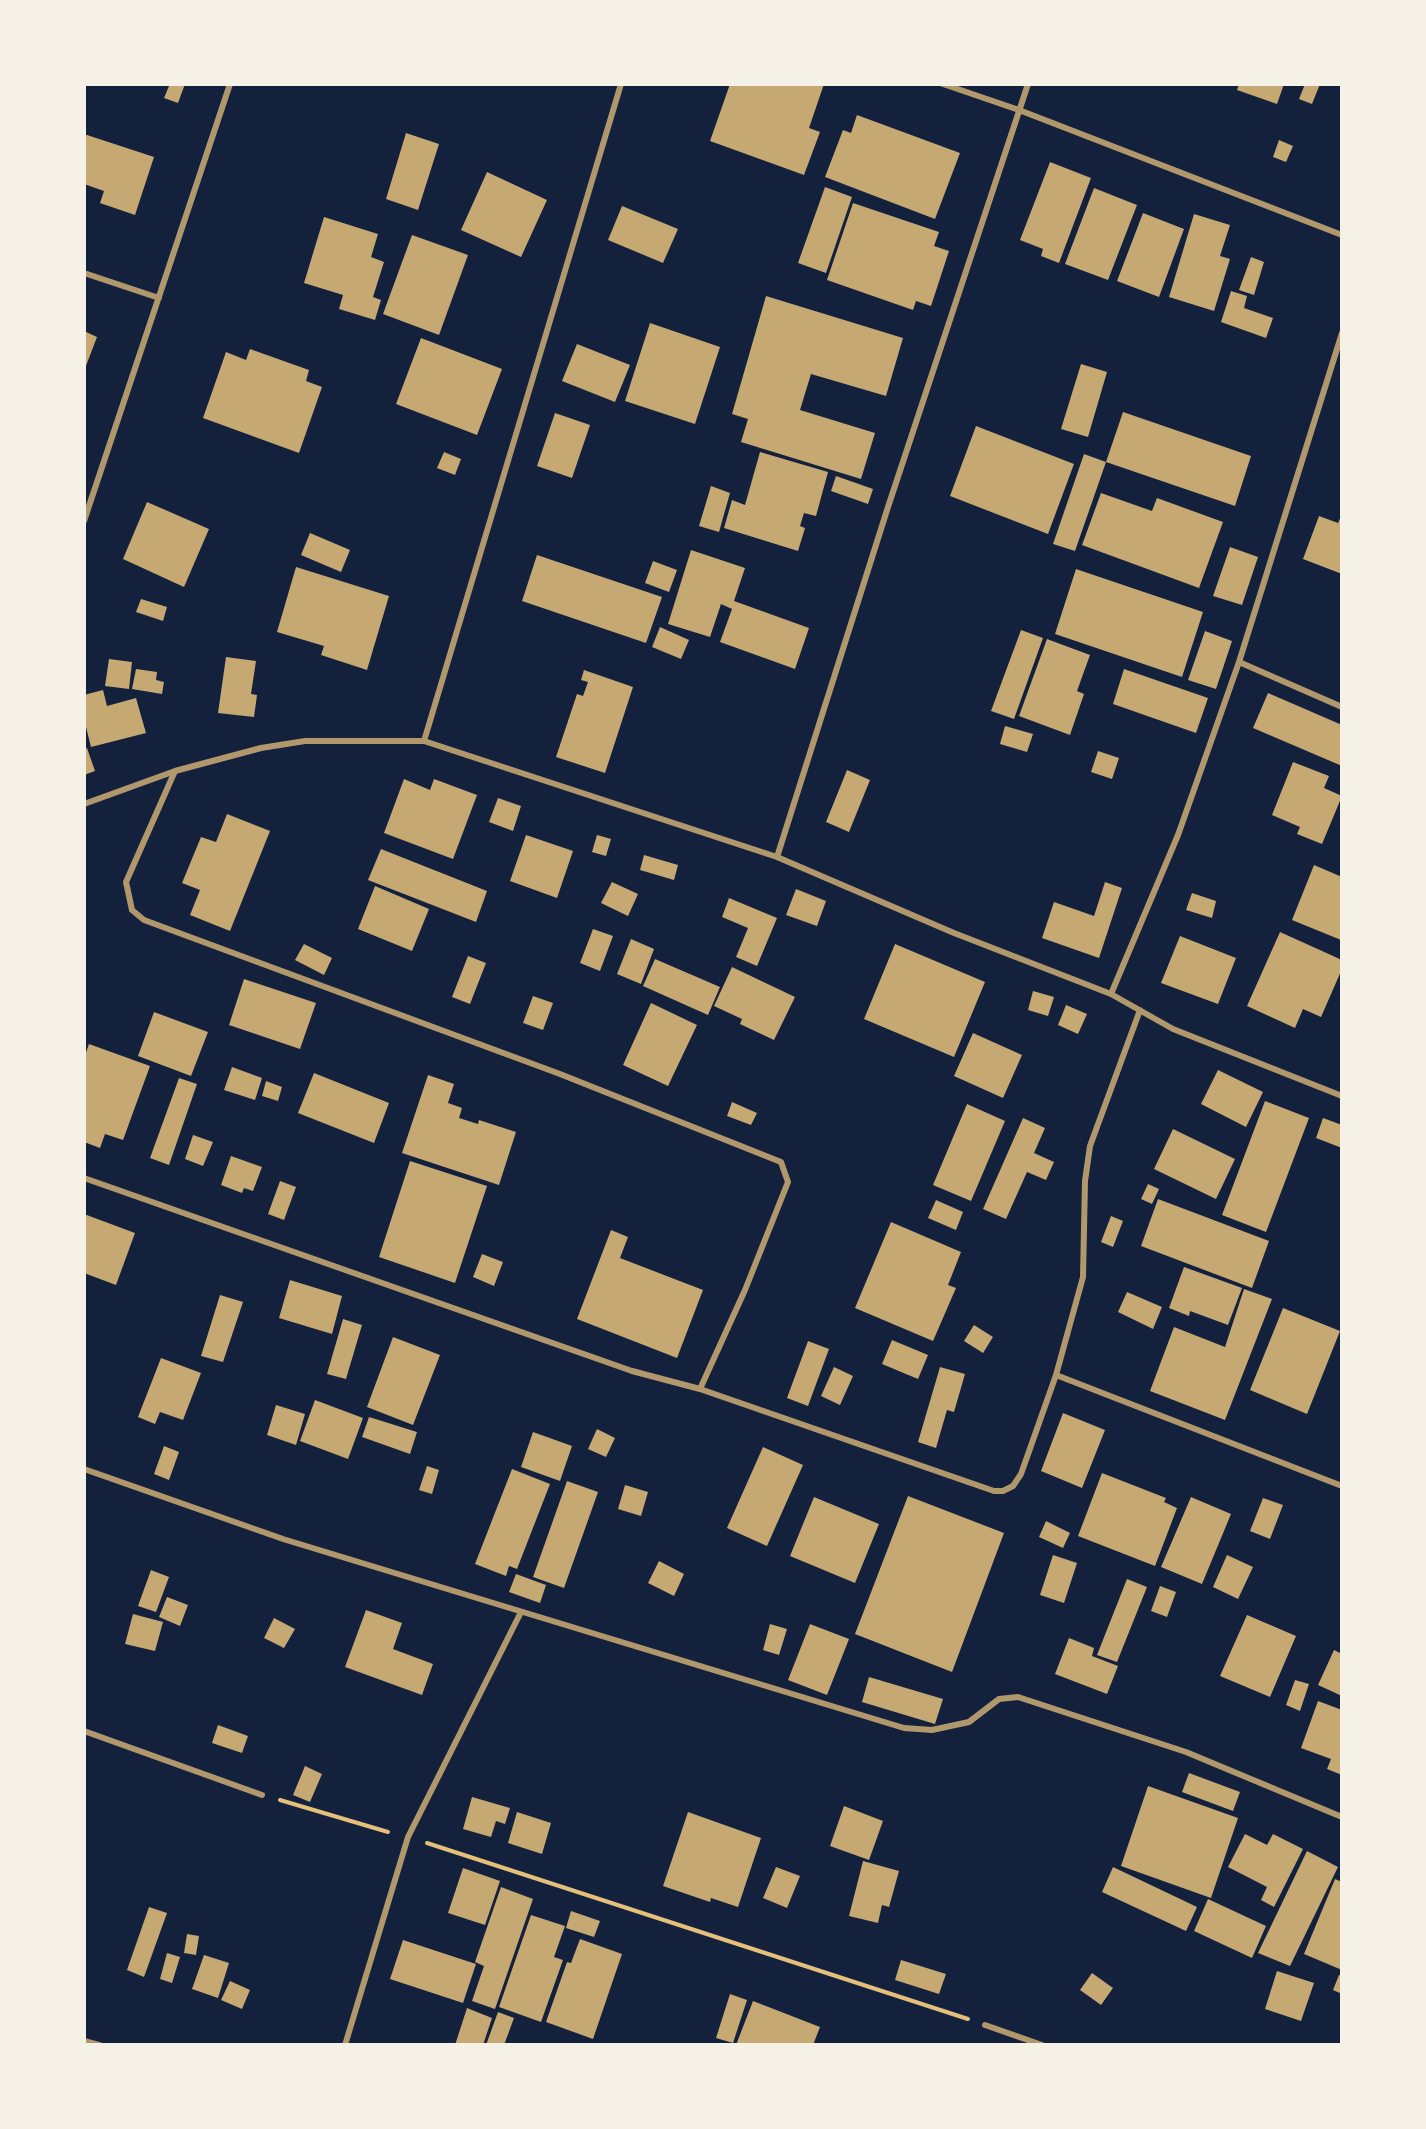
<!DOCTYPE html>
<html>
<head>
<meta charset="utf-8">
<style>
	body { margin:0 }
	#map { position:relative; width:1426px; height:2129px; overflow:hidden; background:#14213d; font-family:Inter,sans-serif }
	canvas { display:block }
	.frame { position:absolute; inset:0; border:86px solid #f6f1e7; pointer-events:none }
</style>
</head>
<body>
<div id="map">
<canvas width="1426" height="2129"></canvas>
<div class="frame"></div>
</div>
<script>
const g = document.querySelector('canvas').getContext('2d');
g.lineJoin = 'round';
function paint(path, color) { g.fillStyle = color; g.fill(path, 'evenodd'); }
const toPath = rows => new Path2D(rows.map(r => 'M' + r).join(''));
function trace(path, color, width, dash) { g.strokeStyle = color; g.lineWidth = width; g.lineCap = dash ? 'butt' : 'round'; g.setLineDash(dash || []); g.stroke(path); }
paint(toPath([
	[164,84,185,84,178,103,164,98,169,86],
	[730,84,824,84,809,128,820,132,804,175,710,141],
	[1239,84,1284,84,1277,104,1237,90],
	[1305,84,1320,84,1312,104,1299,99],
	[857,115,960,153,935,219,825,177,843,130,851,133],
	[406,133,439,144,418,210,386,199],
	[84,134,154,157,135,215,100,203,104,191,84,184],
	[1279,140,1293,146,1286,162,1273,157],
	[1050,162,1091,178,1059,263,1041,256,1043,249,1020,240],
	[487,172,547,200,521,257,461,230],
	[825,187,852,197,826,273,798,263],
	[1094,188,1137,205,1108,280,1065,264],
	[853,203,939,232,934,246,949,251,931,306,916,301,913,310,827,280],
	[622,206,678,229,663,263,608,240],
	[1143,213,1184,229,1159,297,1117,281],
	[1194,214,1230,225,1220,256,1230,259,1214,311,1169,297],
	[324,217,378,234,371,257,384,262,373,297,381,300,375,320,339,309,343,295,304,283],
	[412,235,468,255,439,335,383,314],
	[1251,257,1264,262,1254,295,1239,290],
	[1231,291,1247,296,1244,308,1273,318,1266,338,1221,322],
	[766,296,903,338,886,396,811,374,800,410,875,433,861,479,741,442,748,419,732,414],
	[650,323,720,347,695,424,625,401],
	[84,331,97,337,84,371],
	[421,338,502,369,477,435,396,404],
	[577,344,630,365,615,402,562,381],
	[250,349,309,370,306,381,322,387,299,453,203,418,226,352,246,360],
	[1081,364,1107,372,1088,437,1061,429],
	[1123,412,1251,456,1235,506,1106,462],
	[555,413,590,425,572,478,537,466],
	[976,426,1074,464,1048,534,950,496],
	[444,452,461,459,455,475,437,468],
	[760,452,828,472,816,516,804,513,800,526,805,528,798,551,724,528,732,500,745,505],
	[1084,454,1106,462,1075,551,1053,544],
	[836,476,873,489,868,504,831,491],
	[711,486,730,493,719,532,699,526],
	[1101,493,1152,511,1157,498,1223,522,1199,588,1082,545],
	[147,502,209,529,184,587,123,559],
	[1342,514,1342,574,1303,559,1319,516,1338,523],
	[310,533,350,550,341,572,301,555],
	[1230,547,1258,557,1242,605,1213,596],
	[691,550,745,568,734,601,809,628,795,669,720,642,732,609,721,604,710,637,668,624],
	[537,555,662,597,646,643,522,601],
	[653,561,677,570,669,592,645,583],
	[296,567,389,596,367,670,321,655,324,646,277,632],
	[1076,569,1203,612,1182,677,1055,634],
	[141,599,167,607,163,621,136,612],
	[660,627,689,640,681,659,652,647],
	[1021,630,1043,638,1014,719,991,711],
	[1205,631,1232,641,1216,689,1188,680],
	[1047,639,1090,655,1077,691,1084,694,1070,735,1019,716],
	[226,657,256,661,251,694,257,695,254,717,218,713],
	[109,659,132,662,129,689,105,686],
	[136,669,157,672,156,680,164,682,162,694,132,689],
	[1124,669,1208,698,1196,733,1113,704],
	[584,670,633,687,605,773,556,757,577,694,583,696,588,682,581,680],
	[103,690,107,706,136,698,146,733,91,747,84,719,84,695],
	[1268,693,1342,725,1342,766,1253,728],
	[1005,726,1033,734,1027,752,1000,744],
	[87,748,95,771,84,775,84,749],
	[1098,751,1119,758,1112,779,1091,772],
	[1293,762,1329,776,1324,788,1342,796,1322,844,1297,834,1300,827,1272,815],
	[847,770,870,780,849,832,826,822],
	[404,779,430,790,434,779,477,795,453,859,384,833],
	[498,798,521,806,513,831,489,822],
	[227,814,270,831,230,931,190,915,200,890,182,883,201,837,216,842],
	[526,835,573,851,557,898,510,881],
	[597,835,611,839,606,856,592,852],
	[381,849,487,891,476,922,368,880],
	[644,855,678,865,674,880,640,870],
	[1314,865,1342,877,1341,940,1292,920],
	[612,882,638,894,628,916,601,903],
	[1105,882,1122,888,1099,958,1042,938,1054,902,1094,916],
	[375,886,429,909,412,951,358,929],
	[796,889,826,901,817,926,786,915],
	[1192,893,1216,901,1212,918,1186,910],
	[729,898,777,918,757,966,736,957,748,928,722,917],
	[593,929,613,936,600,971,580,963],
	[1280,932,1342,960,1342,969,1321,1017,1303,1009,1295,1028,1247,1006],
	[1180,936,1236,958,1218,1004,1161,983],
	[631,939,654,949,641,984,617,974],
	[304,944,332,958,324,975,295,960],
	[895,944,985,982,954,1057,864,1019],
	[468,956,486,963,470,1004,452,997],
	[655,959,720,987,708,1015,643,986],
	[732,967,795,997,774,1040,740,1024,742,1019,714,1006],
	[244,979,316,1003,300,1049,229,1025],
	[1033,991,1054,997,1048,1016,1028,1010],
	[533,996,553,1003,543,1030,523,1023],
	[651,1003,697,1025,668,1086,623,1065],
	[1066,1005,1087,1014,1078,1034,1058,1025],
	[154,1012,208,1032,191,1076,138,1056],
	[973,1033,1022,1055,1003,1098,954,1076],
	[89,1044,150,1066,123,1140,105,1134,100,1148,84,1142,84,1058],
	[232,1067,262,1078,255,1100,224,1090],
	[1218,1070,1263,1092,1246,1127,1201,1104],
	[314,1073,389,1103,374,1143,298,1113],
	[428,1075,454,1084,448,1103,462,1108,459,1118,478,1124,479,1120,516,1132,499,1185,402,1153],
	[179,1078,197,1084,169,1165,150,1158],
	[266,1081,282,1087,278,1101,262,1096],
	[1265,1101,1309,1118,1266,1232,1222,1215],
	[732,1102,757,1113,751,1125,727,1116],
	[967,1104,1005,1121,971,1201,933,1185],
	[1023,1118,1045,1128,1034,1153,1054,1162,1046,1180,1027,1172,1006,1219,983,1209],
	[1323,1118,1342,1125,1342,1148,1316,1138],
	[1173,1129,1235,1159,1216,1199,1154,1169],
	[193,1135,213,1142,203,1166,185,1159],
	[231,1156,262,1167,253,1191,244,1188,242,1193,221,1185],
	[410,1161,487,1186,455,1283,379,1257],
	[280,1181,296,1187,284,1220,268,1214],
	[1148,1184,1159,1189,1152,1204,1141,1199],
	[1158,1199,1269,1241,1252,1288,1141,1246],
	[936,1200,963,1212,956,1230,928,1218],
	[84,1214,135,1233,116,1285,84,1273],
	[1111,1216,1123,1221,1113,1247,1101,1242],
	[891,1222,961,1252,948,1285,956,1288,933,1341,855,1308],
	[611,1230,628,1237,620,1258,703,1290,677,1358,577,1319],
	[482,1254,503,1262,494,1286,473,1277],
	[1184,1267,1242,1288,1228,1325,1190,1311,1189,1316,1169,1308],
	[290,1280,342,1296,332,1334,279,1318],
	[1244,1289,1272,1299,1225,1420,1150,1391,1174,1327,1225,1347],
	[1127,1292,1162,1307,1153,1329,1118,1312],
	[220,1295,243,1302,223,1362,201,1356],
	[1283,1308,1340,1331,1307,1414,1250,1390],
	[343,1319,362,1325,346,1379,327,1374],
	[974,1325,993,1337,983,1353,964,1341],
	[393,1337,440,1355,413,1425,367,1407],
	[892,1340,928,1355,918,1379,882,1364],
	[808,1341,829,1349,808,1406,787,1398],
	[161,1358,201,1373,183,1420,160,1412,155,1424,138,1417],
	[834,1367,853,1376,840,1405,821,1396],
	[940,1367,965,1374,954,1412,947,1410,936,1448,918,1442],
	[315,1400,363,1418,348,1459,300,1441],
	[276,1405,305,1414,296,1445,267,1435],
	[1063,1413,1105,1430,1082,1488,1041,1471],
	[369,1417,417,1432,410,1454,362,1437],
	[597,1429,615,1438,606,1457,588,1449],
	[533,1432,572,1446,560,1481,521,1467],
	[164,1446,179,1452,169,1480,154,1474],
	[763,1447,803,1465,767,1546,727,1528],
	[427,1466,439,1470,432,1494,419,1490],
	[512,1469,550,1484,517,1569,509,1566,506,1576,475,1564],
	[1102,1473,1166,1498,1164,1502,1177,1508,1155,1566,1078,1536],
	[567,1481,598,1492,564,1588,533,1577],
	[625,1485,648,1492,641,1516,618,1509],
	[908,1496,1004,1533,952,1672,855,1634],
	[814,1497,879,1524,855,1583,790,1556],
	[1191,1497,1231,1514,1202,1584,1161,1567],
	[1263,1498,1283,1505,1270,1539,1250,1531],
	[1046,1521,1070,1533,1063,1548,1039,1537],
	[1053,1555,1077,1563,1064,1603,1040,1595],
	[1227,1555,1253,1567,1238,1599,1213,1587],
	[659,1561,684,1574,674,1596,648,1583],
	[151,1570,169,1577,156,1612,138,1606],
	[516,1574,546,1585,540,1603,509,1592],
	[1127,1579,1147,1587,1117,1662,1097,1655],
	[1160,1586,1176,1592,1167,1617,1151,1611],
	[167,1597,188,1605,180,1626,159,1617],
	[366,1610,402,1623,393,1649,433,1664,422,1695,345,1667],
	[133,1614,163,1622,155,1651,125,1644],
	[1247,1615,1296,1636,1270,1697,1220,1676],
	[274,1618,295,1629,284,1648,264,1638],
	[770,1624,787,1629,779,1655,763,1650],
	[810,1624,849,1639,827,1695,788,1680],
	[1069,1638,1094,1648,1092,1656,1118,1666,1107,1694,1055,1674],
	[1334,1650,1342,1654,1342,1696,1318,1685],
	[869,1677,943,1699,935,1724,862,1702],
	[1295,1680,1309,1684,1300,1711,1286,1705],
	[1318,1701,1342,1710,1342,1775,1327,1769,1331,1759,1301,1748],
	[218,1725,248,1736,242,1753,212,1743],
	[305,1766,322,1774,310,1802,293,1795],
	[1189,1773,1240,1792,1233,1811,1182,1792],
	[1148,1786,1238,1818,1211,1898,1121,1866],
	[472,1797,510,1808,505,1824,496,1821,491,1837,463,1829],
	[844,1806,883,1821,869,1860,830,1846],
	[517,1812,551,1823,542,1854,508,1843],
	[688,1812,761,1838,738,1907,711,1898,710,1902,663,1886],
	[1245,1834,1267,1845,1273,1834,1303,1849,1274,1907,1261,1900,1267,1887,1228,1867],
	[1307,1851,1338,1867,1290,1966,1258,1953],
	[863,1861,899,1871,889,1907,882,1905,878,1923,849,1916],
	[776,1867,800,1876,787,1908,763,1898],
	[1113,1867,1197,1907,1186,1931,1102,1892],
	[463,1868,500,1881,485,1925,448,1913],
	[1335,1879,1342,1882,1342,1970,1304,1954],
	[501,1887,533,1899,495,2009,472,2001,484,1966,475,1962],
	[1208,1899,1266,1926,1252,1958,1194,1931],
	[149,1907,167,1913,144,1977,127,1970],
	[571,1911,600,1921,594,1937,566,1928],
	[531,1915,565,1926,554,1957,563,1960,541,2022,499,2007],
	[187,1934,199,1936,196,1955,184,1953],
	[580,1939,622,1954,593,2039,546,2022,567,1962,571,1963],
	[403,1940,476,1964,463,2003,390,1979],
	[167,1953,180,1957,172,1983,160,1979],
	[204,1955,229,1963,218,1998,192,1989],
	[901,1960,946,1974,939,1994,895,1980],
	[1277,1971,1314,1983,1301,2021,1265,2009],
	[1092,1973,1113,1988,1101,2005,1080,1990],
	[1339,1975,1342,1976,1342,1994,1333,1990],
	[230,1981,250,1990,242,2009,221,2000],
	[730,1994,747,2000,733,2043,716,2038],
	[753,2001,820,2027,813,2045,736,2045],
	[467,2008,492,2018,483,2045,455,2045],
	[498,2012,514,2018,504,2045,486,2045]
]), '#c6a872');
trace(toPath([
	[280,1800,388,1832],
	[427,1843,968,2019]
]), '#e5c07b', 4);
trace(toPath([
	[943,84,1019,110,1342,235],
	[84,273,159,298],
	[84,521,230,84],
	[1239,662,1342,707],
	[424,741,621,84],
	[175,771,126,882,132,910,144,920,560,1074,781,1162,788,1182,745,1290,700,1389],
	[84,804,175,771,261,748,305,741,424,741,777,857,954,933,1111,994,1173,1029,1342,1096],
	[777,857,888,507,1028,84],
	[1111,994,1178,835,1239,662,1342,333],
	[84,1178,632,1371,700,1389,994,1491,1003,1491,1013,1486,1021,1474,1056,1375,1083,1277,1085,1181,1090,1146,1140,1010],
	[1056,1375,1342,1486],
	[84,1469,283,1539,904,1728,932,1730,969,1722,999,1699,1018,1697,1186,1752,1342,1817],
	[84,1731,262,1795],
	[985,2025,1042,2045],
	[84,2041,99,2045],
	[345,2045,408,1837,521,1612]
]), '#b1986c', 6);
</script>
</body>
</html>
